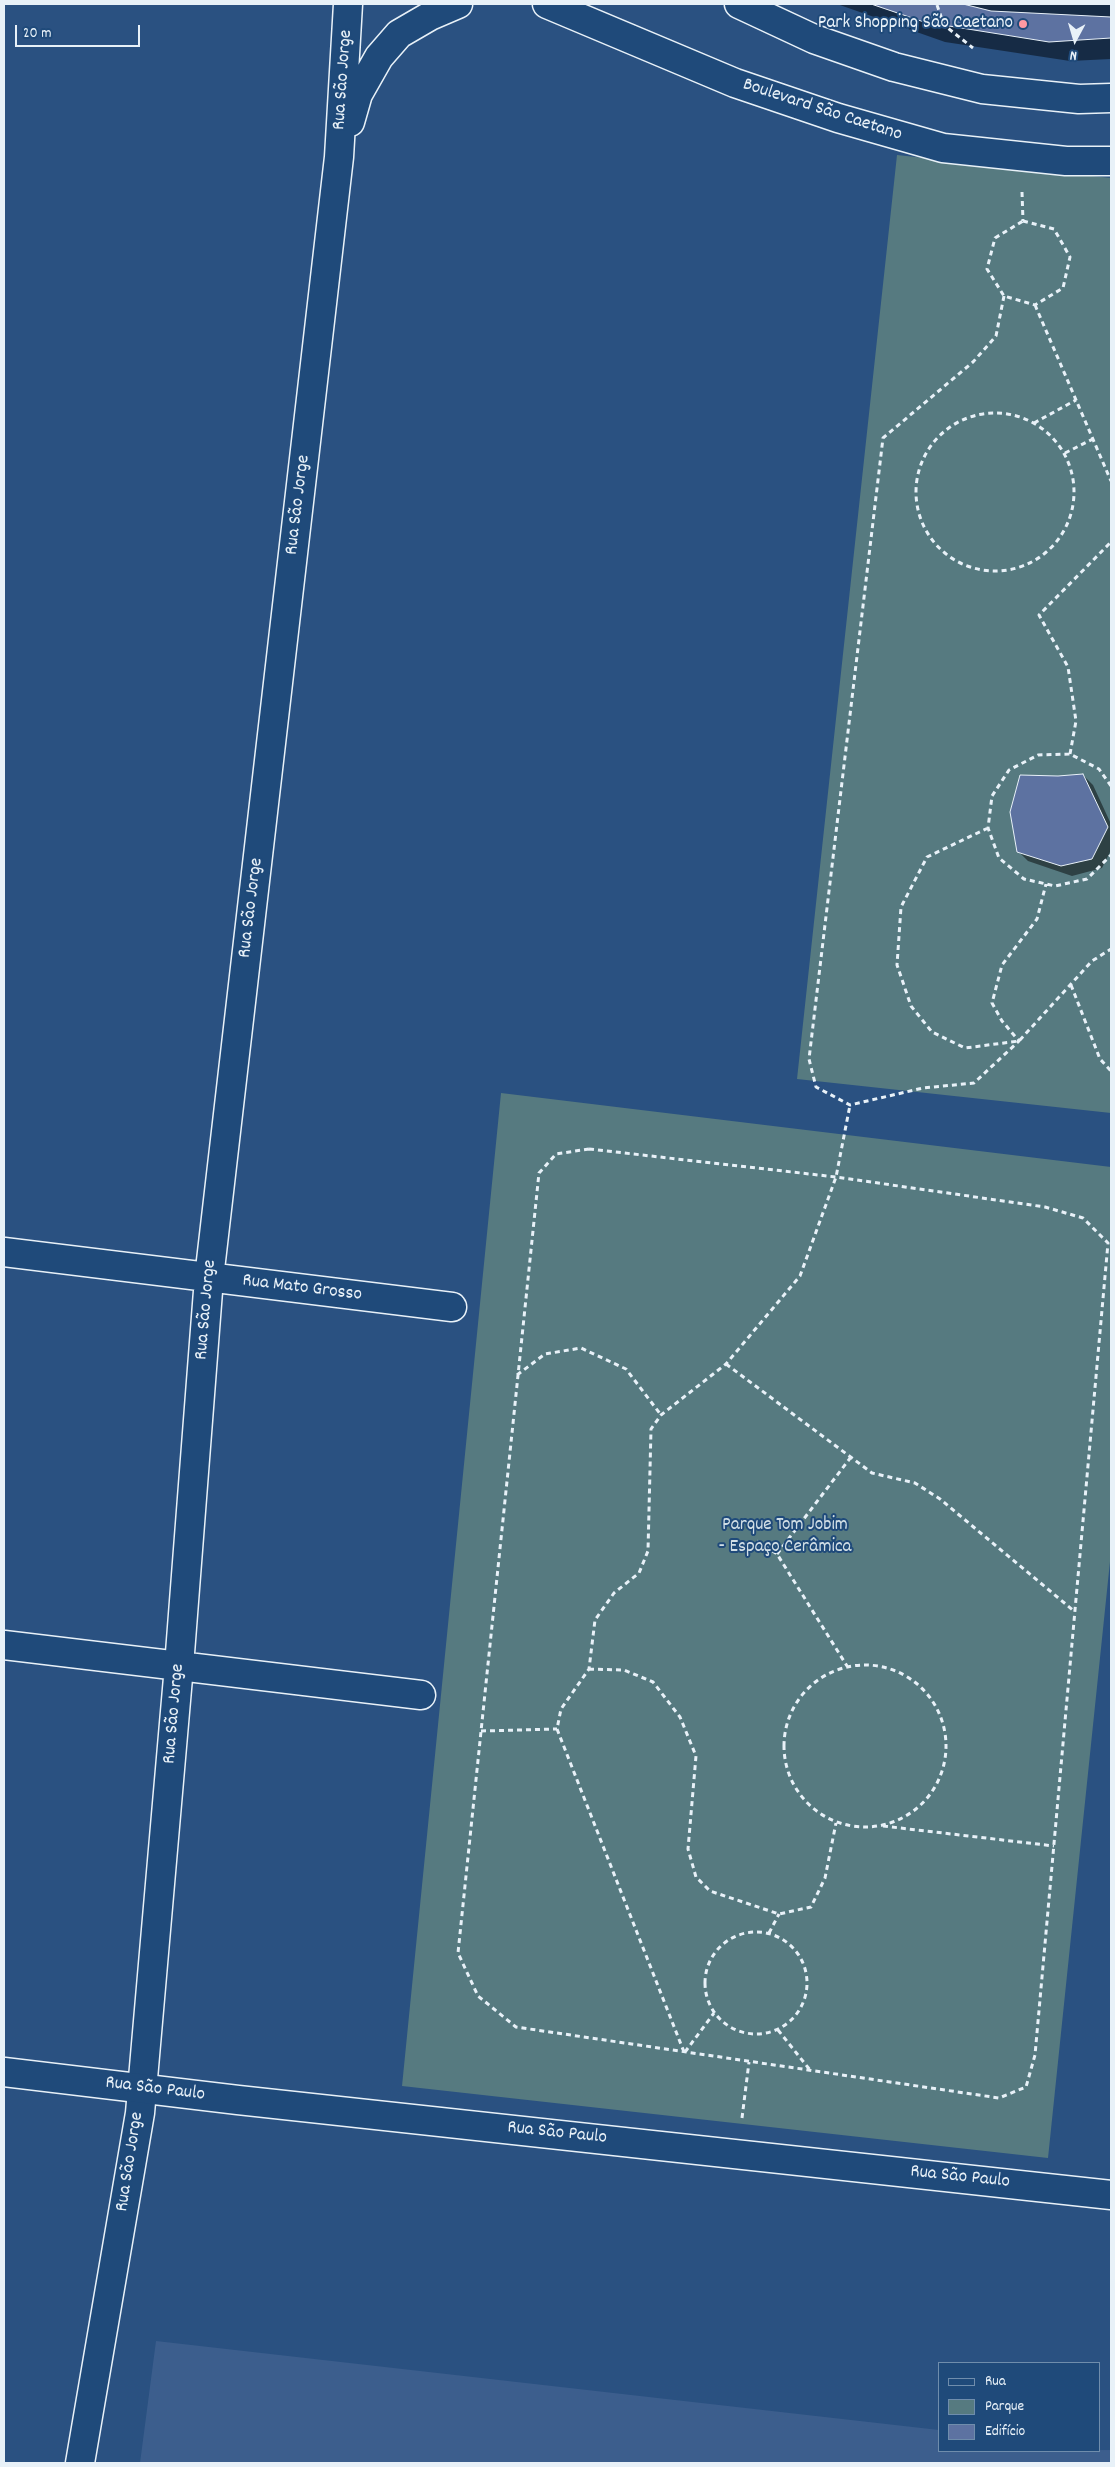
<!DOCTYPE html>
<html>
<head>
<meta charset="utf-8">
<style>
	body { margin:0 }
	#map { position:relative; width:1115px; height:2467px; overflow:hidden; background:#2a5181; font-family:Dekko,sans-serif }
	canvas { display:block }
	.frame { position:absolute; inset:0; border:5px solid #e8f1f8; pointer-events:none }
	.legend { position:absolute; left:938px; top:2362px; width:162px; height:90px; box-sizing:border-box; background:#1f4a7a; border:1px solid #6f8dac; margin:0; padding:6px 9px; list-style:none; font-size:15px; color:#e8f1f8 }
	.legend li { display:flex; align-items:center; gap:10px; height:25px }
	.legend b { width:25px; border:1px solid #6f8dac }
	.north { position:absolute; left:1050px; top:15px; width:50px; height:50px; -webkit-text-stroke:4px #1f4a7a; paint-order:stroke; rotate:186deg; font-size:14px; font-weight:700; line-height:20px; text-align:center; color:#e8f1f8 }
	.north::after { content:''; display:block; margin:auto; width:18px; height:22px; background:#e8f1f8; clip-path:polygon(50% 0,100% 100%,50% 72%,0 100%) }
	.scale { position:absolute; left:15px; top:25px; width:125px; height:22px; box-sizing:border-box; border:2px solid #e8f1f8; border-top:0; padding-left:6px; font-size:15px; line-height:18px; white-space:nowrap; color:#e8f1f8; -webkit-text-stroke:4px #1f4a7a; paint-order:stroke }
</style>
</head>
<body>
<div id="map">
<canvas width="1115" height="2467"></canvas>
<div class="frame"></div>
<ul class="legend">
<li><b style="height:6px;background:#1f4a7a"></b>Rua</li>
<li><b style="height:14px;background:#567a80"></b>Parque</li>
<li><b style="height:14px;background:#5d72a1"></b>Edifício</li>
</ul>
<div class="north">N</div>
<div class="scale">20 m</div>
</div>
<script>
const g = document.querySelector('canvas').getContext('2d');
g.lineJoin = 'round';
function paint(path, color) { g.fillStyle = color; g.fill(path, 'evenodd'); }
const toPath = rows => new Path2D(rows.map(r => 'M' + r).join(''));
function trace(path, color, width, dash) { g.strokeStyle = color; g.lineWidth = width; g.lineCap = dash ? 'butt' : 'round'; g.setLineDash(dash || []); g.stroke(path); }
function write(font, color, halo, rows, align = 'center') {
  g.font = font + ' Dekko,sans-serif'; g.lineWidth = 4; g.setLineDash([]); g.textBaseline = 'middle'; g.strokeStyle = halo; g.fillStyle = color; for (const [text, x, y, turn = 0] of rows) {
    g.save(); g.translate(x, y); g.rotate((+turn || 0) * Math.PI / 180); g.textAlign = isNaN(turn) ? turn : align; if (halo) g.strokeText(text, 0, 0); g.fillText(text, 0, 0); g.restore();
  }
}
paint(toPath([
	[156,2341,939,2430,939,2451,1111,2450,1111,2463,140,2463]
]), '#3c5e8d');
paint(toPath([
	[897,155,1111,178,1111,1113,797,1079],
	[501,1093,1111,1167,1111,1552,1048,2158,402,2086]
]), '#567a80');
paint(toPath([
	[837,4,1111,4,1111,59,1070,61,945,42],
	[1083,775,1093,785,1111,824,1111,850,1102,868,1072,876,1028,861,1018,851,1058,777]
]), '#0007');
const building = toPath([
	[871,4,1111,4,1111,38,1049,42,924,22,871,4],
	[963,4,1111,4,1111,17,991,11,963,4],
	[1083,774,1108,827,1092,859,1061,866,1017,852,1010,812,1020,775,1058,776,1083,774]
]);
paint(building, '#5d72a1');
trace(building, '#e8f1f8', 1);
const street = toPath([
	[350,122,358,94,379,57,399,34,430,16,458,4],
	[4,1252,452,1307],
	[4,1645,421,1695],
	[80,2463,140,2113,179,1666,209,1278,339,157,348,4]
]);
const secondary = toPath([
	[547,4,735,83,838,118,943,148,1066,161,1111,161],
	[739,4,814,39,894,67,982,89,1079,99,1111,98],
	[4,2072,238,2100,1111,2195]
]);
trace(street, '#e8f1f8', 31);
trace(secondary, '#e8f1f8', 31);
trace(toPath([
	[937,5,944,25,973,48],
	[1022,192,1023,221],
	[1023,221,1054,229,1070,257,1063,288,1035,305,1004,296,987,269,995,238,1023,221],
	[1004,296,996,336,973,362,883,438,809,1059,816,1087,850,1105,923,1088,974,1083,1019,1041,1002,1021,992,1003,1002,965,1037,919,1046,884],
	[1035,305,1111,481],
	'916 492a79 79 0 1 1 158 0a79 79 0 1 1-158 0Z',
	[1034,423,1076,400],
	[1065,453,1093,439],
	[1070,754,1076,721,1068,667,1039,615,1111,542],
	[1111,786,1099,769,1070,754,1038,755,1009,770,992,796,988,828,999,858,1024,879,1055,886,1087,879,1111,855],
	[988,828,927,857,901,907,897,965,911,1006,932,1032,965,1048,1019,1041,1092,961,1111,949],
	[1071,985,1100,1059,1111,1071],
	[589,1149,836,1177,1045,1207,1083,1218,1108,1243,1035,2055,1026,2087,999,2098,516,2027,478,1996,458,1953,539,1173,556,1154,589,1149],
	[726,1364,872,1473,915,1483,940,1499,1074,1611],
	[517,1375,545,1354,581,1348,626,1369,661,1415],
	[757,1541,777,1554,847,1666],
	[777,1554,851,1457],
	'784 1746a81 81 0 1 1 162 0a81 81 0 1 1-162 0Z',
	[589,1669,624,1670,653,1682,680,1717,696,1756,688,1849,696,1877,710,1891,779,1914,811,1907,825,1878,836,1823],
	[481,1731,557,1729],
	[883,1826,1054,1846],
	'705 1983a51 51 0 1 1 102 0a51 51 0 1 1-102 0Z',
	[769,1933,779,1914],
	[778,2030,810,2070],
	[684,2052,557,1729,561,1709,589,1669,595,1620,614,1593,639,1573,648,1551,651,1429,661,1415,726,1364,800,1276,836,1177,850,1105],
	[685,2052,714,2013],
	[742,2118,749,2062]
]), '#e8f1f8', 3, [5, 4]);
trace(street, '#1f4a7a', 28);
trace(secondary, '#1f4a7a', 28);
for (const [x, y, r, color] of [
	[1023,24,5,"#ff9aa2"]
]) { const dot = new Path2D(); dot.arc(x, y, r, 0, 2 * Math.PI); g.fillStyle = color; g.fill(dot); trace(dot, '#1f4a7a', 2); }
write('19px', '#e8f1f8', '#1f4a7a', [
	["Park Shopping São Caetano",1013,24]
], 'right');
write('19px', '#e8f1f8', '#1f4a7a', [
	["Rua São Jorge",344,80,-86],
	["Boulevard São Caetano",822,111,18],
	["Rua São Jorge",299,505,-83],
	["Rua São Jorge",252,908,-83],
	["Rua Mato Grosso",302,1289,7],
	["Rua São Jorge",207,1310,-85],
	["Rua São Jorge",175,1714,-85],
	["Rua São Paulo",155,2090,7],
	["Rua São Paulo",557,2134,6],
	["Rua São Jorge",131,2162,-81],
	["Rua São Paulo",960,2178,6]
]);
write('19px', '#d2dfe6', '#1f4a7a', [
	["Parque Tom Jobim",785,1526],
	["- Espaço Cerâmica",785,1548]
]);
</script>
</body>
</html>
